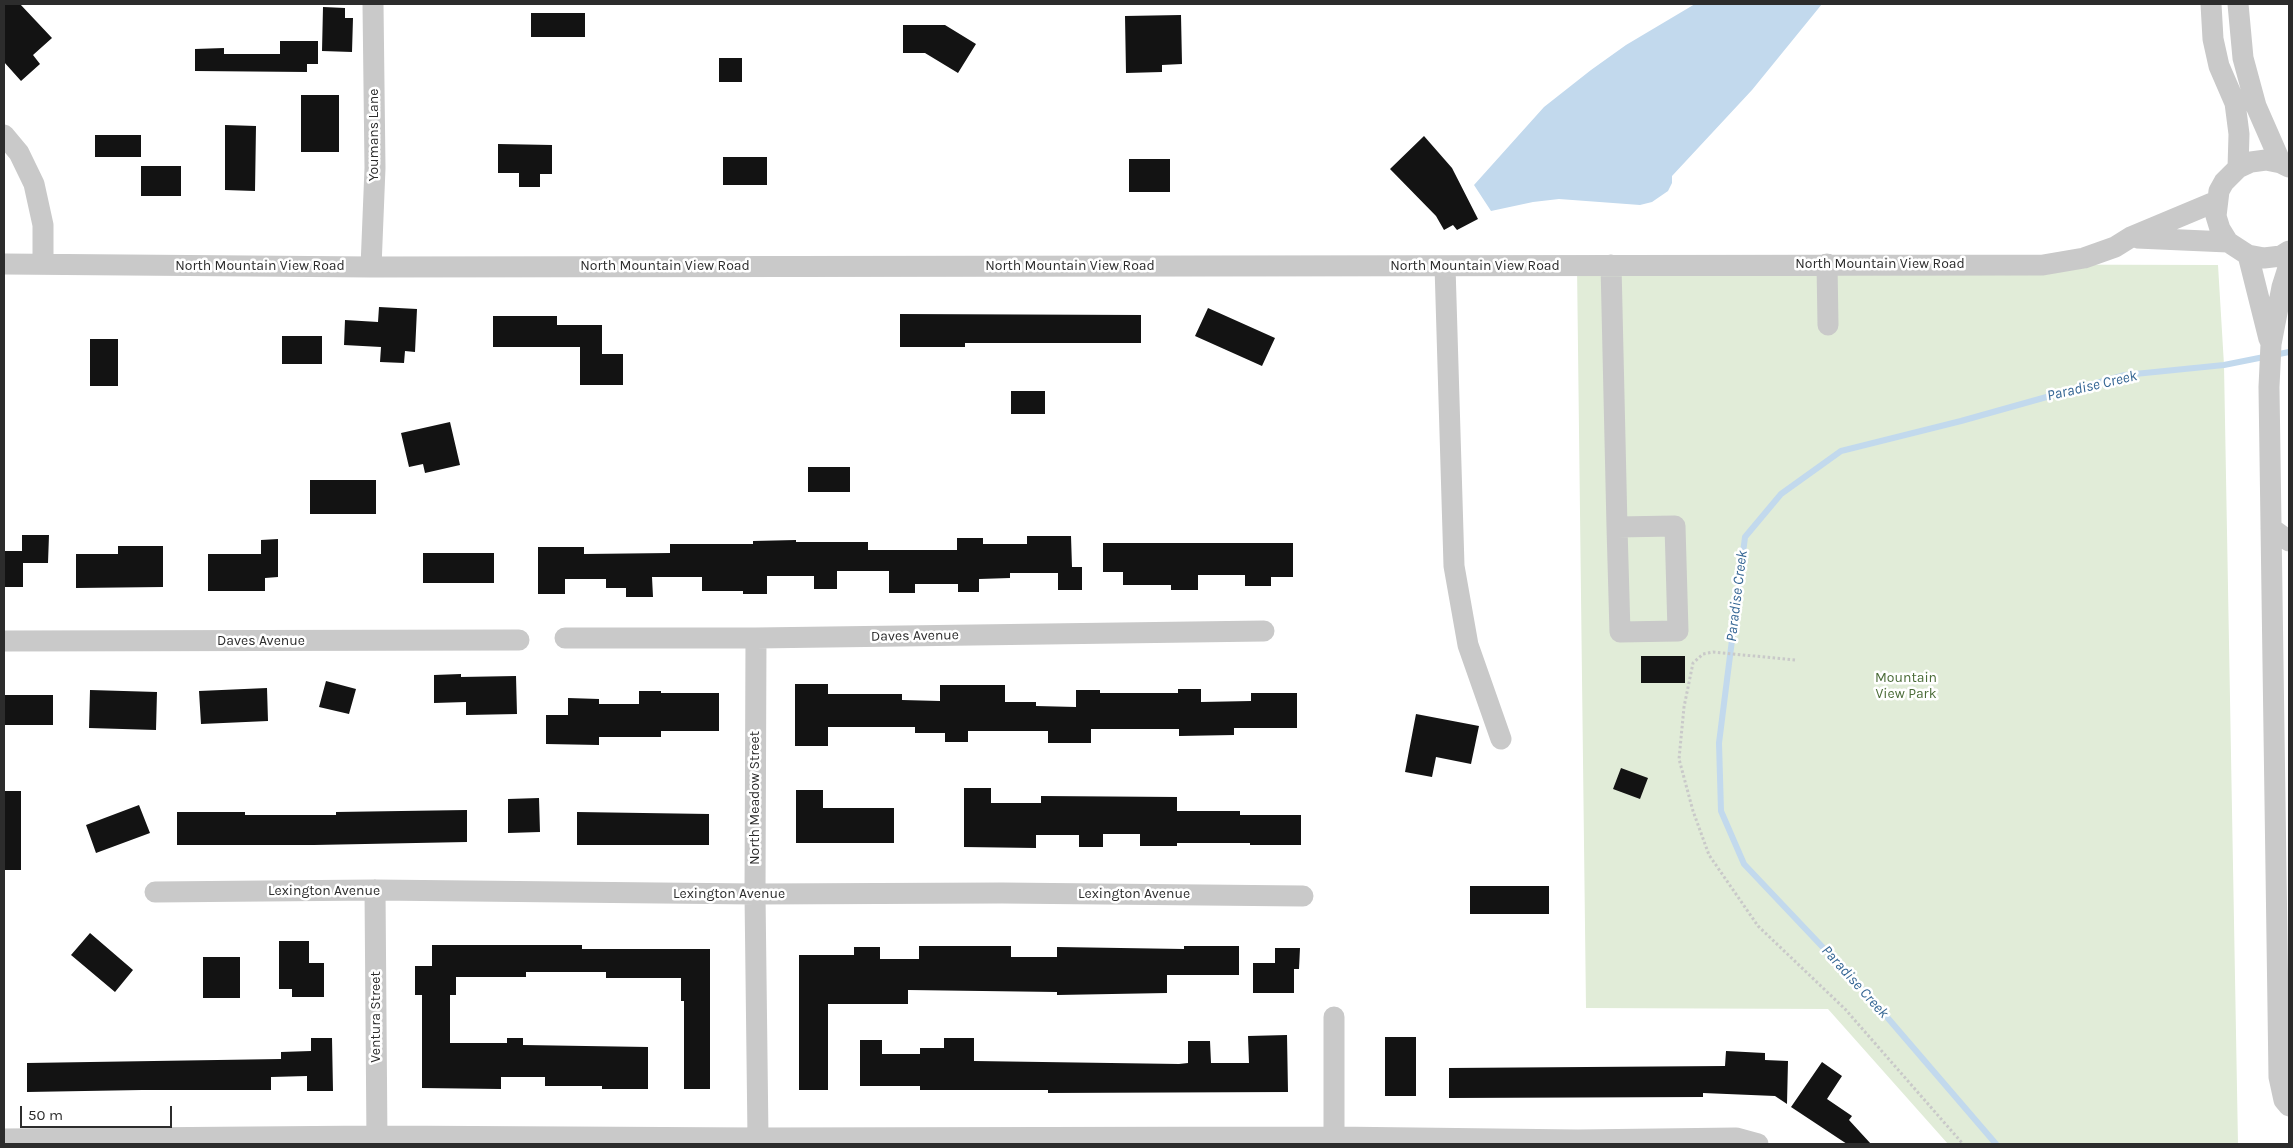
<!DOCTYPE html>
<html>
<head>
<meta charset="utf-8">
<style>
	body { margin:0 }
	#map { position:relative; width:2293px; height:1148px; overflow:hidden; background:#fff; font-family:Karla,sans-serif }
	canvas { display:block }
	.frame { position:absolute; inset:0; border:5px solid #2c2c2c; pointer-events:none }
	.scale { position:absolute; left:20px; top:1106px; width:152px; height:22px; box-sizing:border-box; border:2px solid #2c2c2c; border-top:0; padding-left:6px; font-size:15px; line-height:18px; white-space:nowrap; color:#2c2c2c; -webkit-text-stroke:4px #fff; paint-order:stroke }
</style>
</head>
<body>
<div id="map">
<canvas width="2293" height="1148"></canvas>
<div class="frame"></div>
<div class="scale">50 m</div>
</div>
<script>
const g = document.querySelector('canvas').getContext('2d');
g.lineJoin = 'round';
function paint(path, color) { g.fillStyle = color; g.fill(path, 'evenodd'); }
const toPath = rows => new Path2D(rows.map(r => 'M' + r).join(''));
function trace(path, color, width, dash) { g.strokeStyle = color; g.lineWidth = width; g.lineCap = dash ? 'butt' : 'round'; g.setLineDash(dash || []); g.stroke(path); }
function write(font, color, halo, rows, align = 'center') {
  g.font = font + ' Karla,sans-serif'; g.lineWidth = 5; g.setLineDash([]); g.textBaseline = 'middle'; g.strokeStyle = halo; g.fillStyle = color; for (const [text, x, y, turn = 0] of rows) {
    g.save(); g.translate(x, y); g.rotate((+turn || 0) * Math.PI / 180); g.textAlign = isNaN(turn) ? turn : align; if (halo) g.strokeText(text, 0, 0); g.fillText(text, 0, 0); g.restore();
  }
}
paint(toPath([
	[1827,264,2218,265,2224,365,2238,1144,1948,1144,1828,1009,1586,1008,1577,265]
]), '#e1ecd8');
paint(toPath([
	[1695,4,1822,4,1752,90,1672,176,1672,183,1668,191,1652,202,1640,205,1559,199,1533,202,1491,211,1474,185,1544,107,1591,70,1626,45]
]), '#c2d9ed');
trace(toPath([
	[1996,1144,1868,995,1744,864,1721,811,1719,743,1745,537,1781,494,1841,451,1961,421,2125,375,2224,365,2289,352]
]), '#c2d9ed', 6);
paint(toPath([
	[4,4,20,4,52,38,33,55,40,64,21,81,4,62],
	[323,7,345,8,345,18,353,18,352,52,322,51],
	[531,13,585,13,585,37,531,37],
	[1181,15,1182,64,1162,65,1162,72,1126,73,1125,16],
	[903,25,945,25,976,44,958,73,925,53,903,53],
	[280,41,318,41,318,64,307,64,307,72,195,71,195,49,224,48,224,54,280,54],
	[719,58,742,58,742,82,719,82],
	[301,95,339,95,339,152,301,152],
	[225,125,256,126,255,191,225,190],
	[95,135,141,135,141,157,95,157],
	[1424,136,1452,168,1478,219,1457,230,1453,225,1444,230,1436,216,1390,169],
	[498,144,552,145,552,174,540,174,540,187,519,187,519,173,498,173],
	[723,157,767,157,767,185,723,185],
	[1129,159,1170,159,1170,192,1129,192],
	[141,166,181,166,181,196,141,196],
	[379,307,417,309,415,352,405,351,404,363,380,362,381,347,344,345,345,320,378,322],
	[1208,308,1275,338,1262,366,1195,336],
	[900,314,1141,315,1141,343,965,343,965,347,900,347],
	[493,316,557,316,557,325,602,325,602,354,623,354,623,385,580,385,580,347,493,347],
	[282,336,322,336,322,364,282,364],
	[90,339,118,339,118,386,90,386],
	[1011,391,1045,391,1045,414,1011,414],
	[450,422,460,465,425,473,423,464,409,467,401,433],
	[808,467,850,467,850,492,808,492],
	[310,480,376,480,376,514,310,514],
	[22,535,49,535,48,563,23,563,23,587,4,587,4,551,22,551],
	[1027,536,1071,536,1072,567,1082,567,1082,590,1058,590,1058,573,1010,573,1010,578,979,579,979,592,958,592,958,584,915,584,915,593,889,593,889,571,837,571,837,589,814,589,814,576,767,576,767,594,743,594,743,591,702,591,702,577,652,577,653,597,626,597,626,588,606,588,606,579,565,579,565,594,538,594,538,547,584,547,584,554,670,553,670,544,753,544,753,541,796,540,796,542,868,542,868,550,957,550,957,538,983,538,983,544,1027,544],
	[278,539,278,577,265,578,265,591,208,591,208,554,261,554,261,540],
	[1103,543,1293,543,1293,577,1271,577,1271,586,1245,586,1245,575,1198,575,1198,590,1171,590,1171,585,1123,585,1123,572,1103,572],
	[118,546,163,546,163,587,76,588,76,554,118,554],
	[423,553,494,553,494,583,423,583],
	[1641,656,1685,656,1685,683,1641,683],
	[461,674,461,677,516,676,517,714,466,715,466,702,434,703,434,675],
	[326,681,356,689,349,714,319,707],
	[795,684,828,684,828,694,902,694,902,700,940,701,940,685,1005,685,1005,702,1036,702,1036,706,1076,707,1076,690,1100,690,1100,693,1178,693,1178,689,1201,689,1201,702,1251,701,1251,693,1297,693,1297,728,1234,728,1234,735,1179,736,1179,729,1091,729,1091,743,1048,743,1048,731,968,731,968,742,945,742,945,733,915,733,915,727,828,727,828,746,795,746],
	[267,688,268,721,201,724,199,691],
	[90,690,157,692,156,730,89,728],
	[639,691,661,691,661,693,719,693,719,731,661,731,661,737,599,737,599,745,546,744,546,715,568,715,568,698,599,699,599,704,639,704],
	[4,695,53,695,53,725,4,725],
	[1416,714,1479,726,1471,764,1436,757,1432,777,1405,772],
	[1621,768,1648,778,1640,799,1613,789],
	[964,788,991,788,991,803,1041,803,1041,796,1177,797,1177,811,1240,811,1240,815,1301,815,1301,845,1250,845,1250,843,1177,843,1177,846,1140,846,1140,834,1103,834,1103,847,1079,847,1079,835,1036,835,1036,848,964,847],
	[796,790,823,790,823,808,894,808,894,843,796,843],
	[4,791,21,791,21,870,5,870],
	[539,798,540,832,508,833,508,799],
	[139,805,150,833,96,853,86,825],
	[467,810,467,842,314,845,177,845,177,812,245,812,245,815,336,815,336,812],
	[577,812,709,814,709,845,577,845],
	[1470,886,1549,886,1549,914,1470,914],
	[90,933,133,970,115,992,71,955],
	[279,941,309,941,309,963,324,963,324,997,292,997,292,989,279,989],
	[432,945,582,945,582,949,710,949,710,1089,684,1089,684,1001,681,1001,681,978,606,978,606,972,526,972,526,977,456,977,456,995,450,995,450,1043,507,1043,507,1038,523,1038,523,1045,648,1047,648,1089,602,1089,602,1086,545,1086,545,1077,501,1077,501,1089,422,1088,422,995,415,995,415,966,432,966],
	[919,946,1011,946,1011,957,1057,957,1057,947,1184,949,1184,946,1239,946,1239,975,1167,975,1167,993,1057,995,1057,992,908,990,908,1004,828,1004,828,1090,799,1090,799,955,854,955,854,947,880,947,880,959,919,959],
	[1275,948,1300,948,1299,969,1294,969,1294,993,1253,993,1253,963,1275,963],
	[203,957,240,957,240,998,203,998],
	[1287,1035,1288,1092,1048,1093,1048,1090,920,1090,920,1086,860,1086,860,1040,882,1040,882,1054,920,1054,920,1048,944,1048,944,1038,974,1038,974,1061,1179,1064,1188,1063,1188,1041,1210,1041,1211,1063,1249,1063,1248,1036],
	[1385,1037,1416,1037,1416,1096,1385,1096],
	[311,1038,332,1038,333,1091,307,1091,307,1076,271,1077,271,1090,142,1090,27,1092,27,1063,281,1059,281,1052,311,1051],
	[1726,1051,1765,1053,1765,1060,1788,1061,1787,1104,1775,1096,1703,1093,1703,1097,1449,1098,1449,1068,1725,1066],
	[1822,1062,1842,1076,1827,1099,1852,1116,1849,1120,1871,1144,1847,1144,1791,1107]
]), '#131313');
trace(toPath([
	[1795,660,1713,652,1703,654,1693,663,1684,707,1679,759,1693,811,1709,855,1758,926,1845,1009,1963,1144]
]), '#c9c9c9', 3, [2.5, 2.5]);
trace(toPath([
	[2211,4,2213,39,2219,66,2235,103,2239,134,2238,168],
	[2238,4,2243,58,2256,106,2281,163],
	[4,135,19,153,34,184,43,225,43,264],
	[2289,167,2281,163,2266,160,2251,162,2238,168,2224,182,2219,191,2216,216,2220,229,2228,242,2248,255,2264,258,2281,256,2289,251],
	[2137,238,2228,242],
	[2248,255,2269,339],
	[4,264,371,267,2043,265,2084,258,2115,247,2131,237,2217,201],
	[1827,264,1828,325],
	[1611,265,1617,527,1620,632,1678,631,1675,526,1617,527],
	[2289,265,2282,287,2271,344,2269,387,2279,1077,2284,1100,2289,1106],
	[1445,266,1454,566,1468,645,1501,739],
	[371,267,375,168,373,4],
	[2271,528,2289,541],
	[565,638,756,638,1264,631],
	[756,638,755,894,758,1138],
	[4,641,519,640],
	[375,890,377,1144],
	[155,892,375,890,755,894,1002,893,1303,896],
	[1334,1017,1334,1144],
	[4,1139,377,1136,758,1138,1334,1137,1578,1140,1736,1138,1758,1144]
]), '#c9c9c9', 21);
write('14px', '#2c2c2c', '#fff', [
	["Youmans Lane",374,135,-90],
	["North Mountain View Road",1880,264],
	["North Mountain View Road",260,266],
	["North Mountain View Road",665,266],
	["North Mountain View Road",1070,266],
	["North Mountain View Road",1475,266],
	["Daves Avenue",915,636,-1],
	["Daves Avenue",261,641],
	["North Meadow Street",755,798,-90],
	["Lexington Avenue",324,891],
	["Lexington Avenue",729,894],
	["Lexington Avenue",1134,894],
	["Ventura Street",376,1017,-90]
]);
write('14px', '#4a6b37', '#fff', [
	["Mountain",1906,678],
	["View Park",1906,694]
]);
write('italic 15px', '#356694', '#fff', [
	["Paradise Creek",2092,386,-13],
	["Paradise Creek",1737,596,-83],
	["Paradise Creek",1855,982,48]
]);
</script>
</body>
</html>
